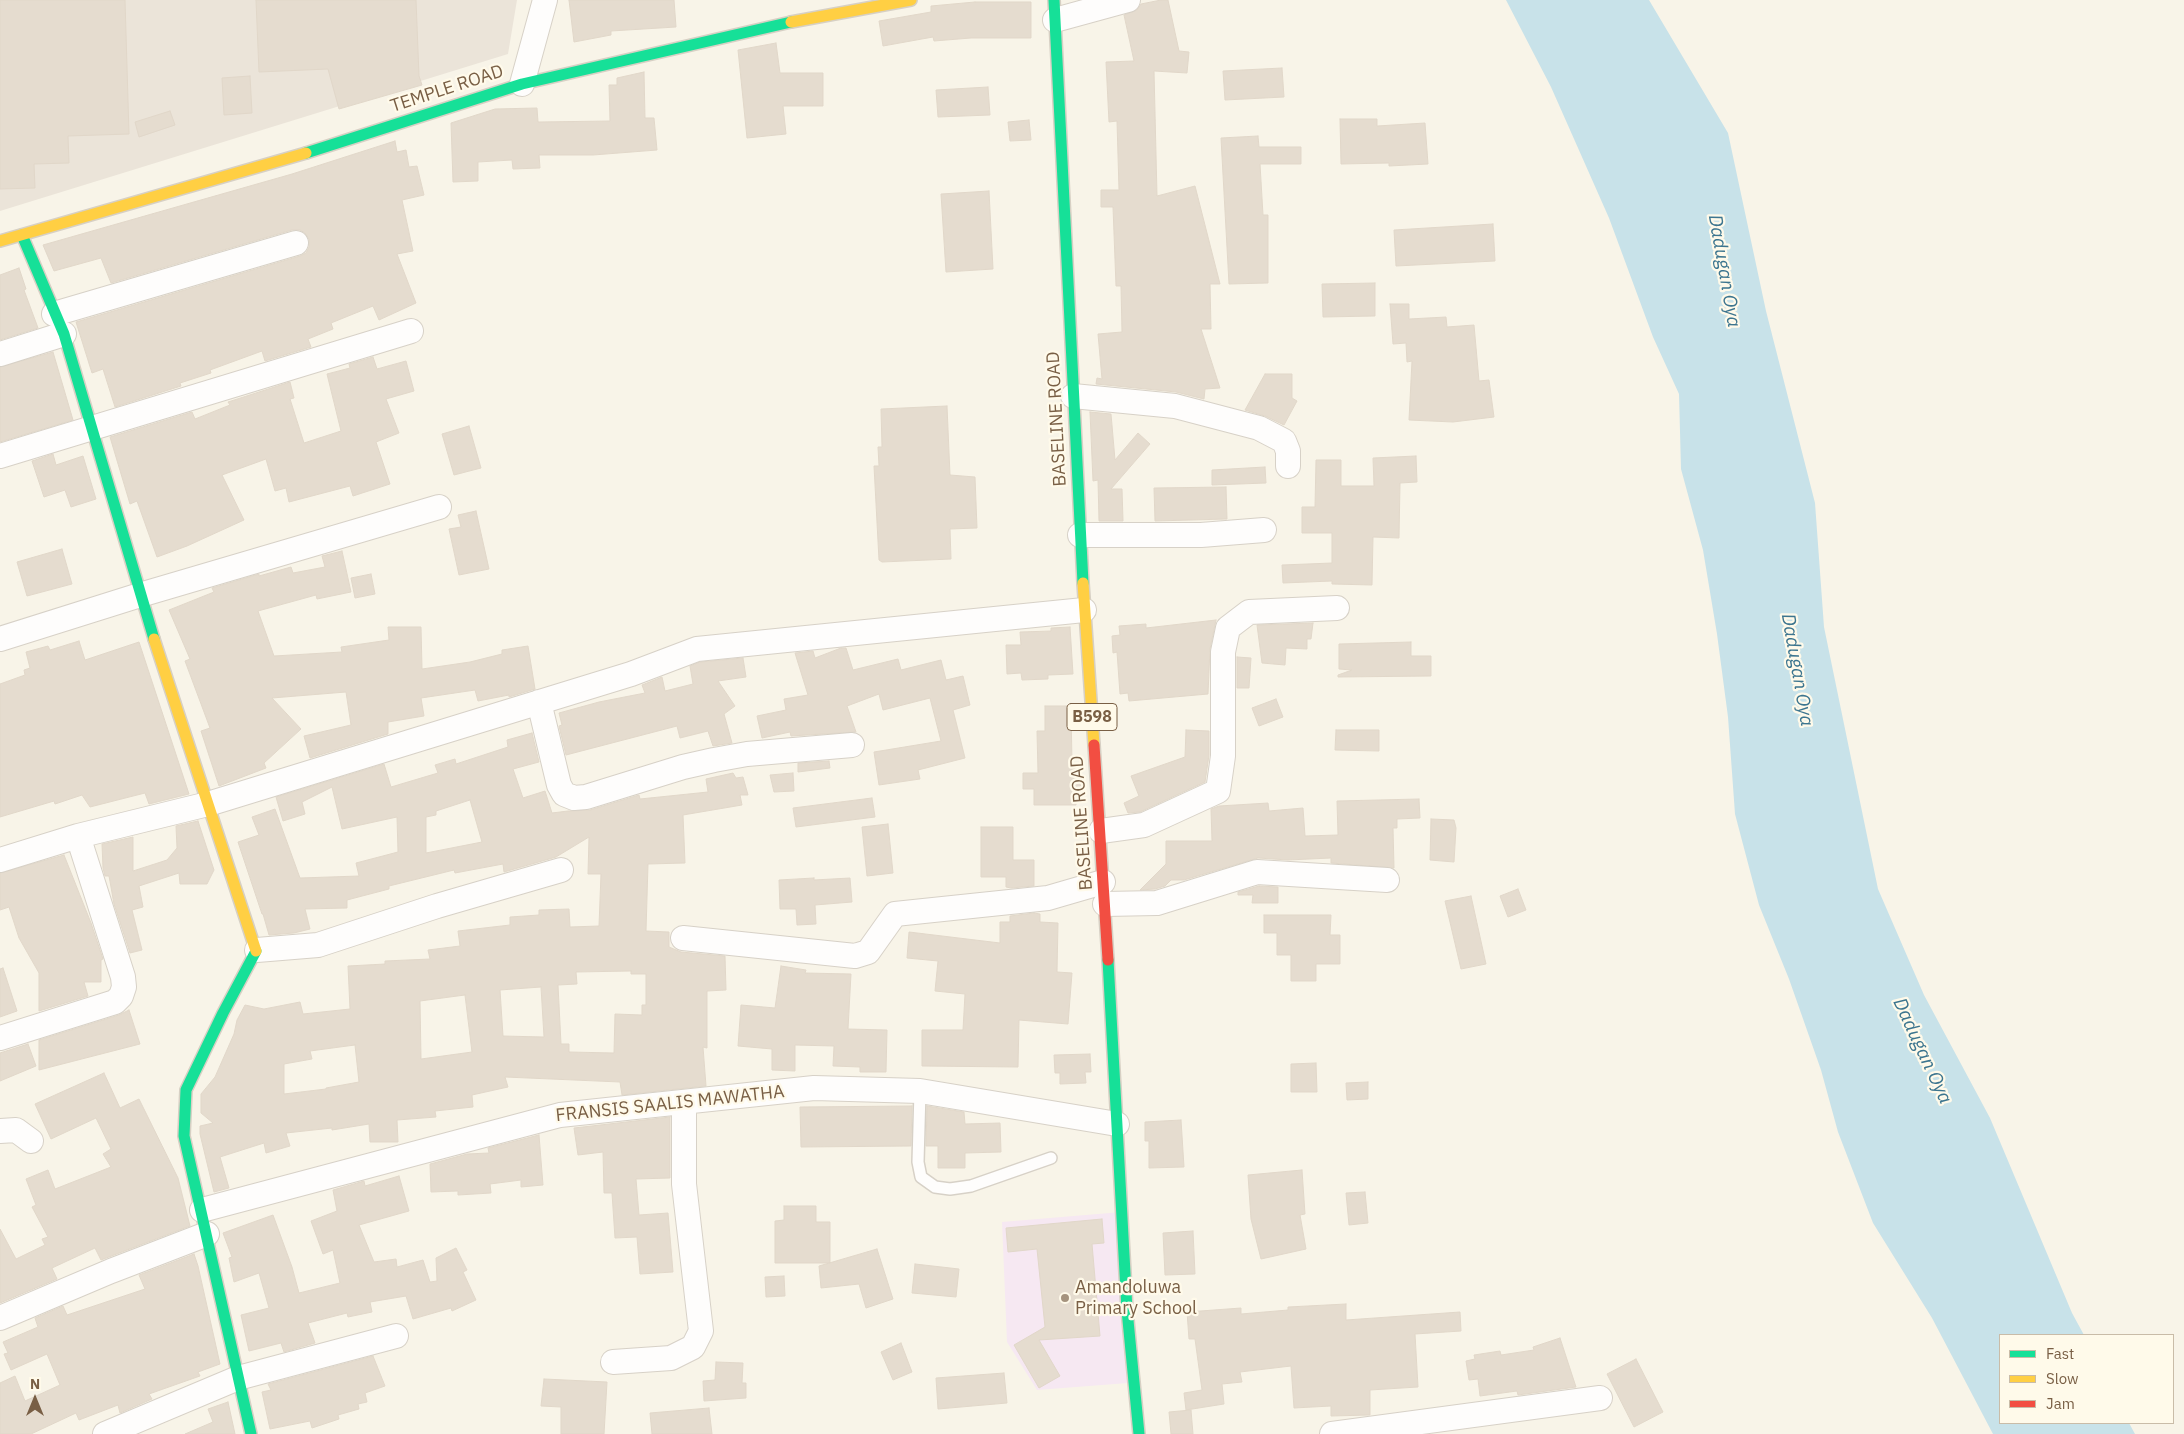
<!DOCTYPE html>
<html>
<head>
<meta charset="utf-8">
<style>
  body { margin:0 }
  #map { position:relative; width:2184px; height:1434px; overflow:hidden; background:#f8f4e8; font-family:"IBM Plex Sans",sans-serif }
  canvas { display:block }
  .legend { position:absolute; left:1999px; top:1334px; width:175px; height:90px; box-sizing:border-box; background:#fffaea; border:1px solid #c9bca8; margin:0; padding:6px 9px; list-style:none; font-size:15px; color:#795f45 }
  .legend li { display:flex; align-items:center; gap:10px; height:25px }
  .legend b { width:25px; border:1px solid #c9bca8 }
  .north { position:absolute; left:10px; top:1374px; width:50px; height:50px; -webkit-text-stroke:4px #fffaea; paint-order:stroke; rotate:0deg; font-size:14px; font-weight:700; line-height:20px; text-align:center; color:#795f45 }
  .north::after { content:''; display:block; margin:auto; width:18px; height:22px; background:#795f45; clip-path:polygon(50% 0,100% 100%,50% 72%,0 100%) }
</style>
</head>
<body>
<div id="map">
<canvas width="2184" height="1434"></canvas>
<ul class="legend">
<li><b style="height:6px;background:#16e098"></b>Fast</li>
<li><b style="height:6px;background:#ffcf43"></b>Slow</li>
<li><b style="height:6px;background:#f24e42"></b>Jam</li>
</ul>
<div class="north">N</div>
</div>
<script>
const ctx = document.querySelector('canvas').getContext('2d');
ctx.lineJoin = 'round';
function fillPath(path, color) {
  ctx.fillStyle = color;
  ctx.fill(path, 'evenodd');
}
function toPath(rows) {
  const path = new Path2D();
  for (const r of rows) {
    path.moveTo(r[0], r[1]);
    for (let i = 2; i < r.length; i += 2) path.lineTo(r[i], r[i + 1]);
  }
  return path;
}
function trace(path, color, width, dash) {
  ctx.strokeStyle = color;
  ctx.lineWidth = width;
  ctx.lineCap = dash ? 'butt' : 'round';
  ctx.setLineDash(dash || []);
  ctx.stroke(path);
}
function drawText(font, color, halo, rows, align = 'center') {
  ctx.font = font + ' "IBM Plex Sans",sans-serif';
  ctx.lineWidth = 4.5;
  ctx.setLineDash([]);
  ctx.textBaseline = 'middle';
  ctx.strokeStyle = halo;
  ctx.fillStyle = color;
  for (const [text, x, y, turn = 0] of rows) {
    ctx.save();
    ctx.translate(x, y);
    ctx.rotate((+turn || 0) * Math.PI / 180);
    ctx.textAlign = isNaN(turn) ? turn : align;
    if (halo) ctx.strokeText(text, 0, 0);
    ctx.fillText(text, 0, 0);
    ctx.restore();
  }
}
const industrial = toPath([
  [0,0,517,0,508,54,0,211]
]);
const education = toPath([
  [1122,1212,1128,1383,1037,1390,1007,1342,1002,1222]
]);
const water = toPath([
  [1506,0,1649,0,1728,133,1766,311,1815,503,1824,627,1878,889,1924,995,1990,1118,2072,1313,2084,1335,2000,1335,2000,1423,2129,1423,2135,1434,1993,1434,1932,1318,1873,1223,1838,1132,1821,1070,1789,979,1759,905,1735,814,1728,717,1717,634,1703,550,1681,469,1679,394,1653,337,1609,218,1551,87]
]);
const building = toPath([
  [0,0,125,0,129,134,68,136,69,163,34,164,35,188,0,189,0,0],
  [256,0,416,0,419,76,422,85,339,109,328,69,259,72,256,0],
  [569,0,674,0,676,27,611,31,611,35,574,42,569,0],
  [1161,0,1168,0,1179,51,1189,52,1187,73,1154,71,1157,196,1195,186,1220,284,1210,284,1211,329,1201,329,1220,388,1205,389,1204,399,1176,392,1096,384,1097,378,1102,379,1098,334,1122,332,1121,286,1116,286,1113,207,1101,207,1101,190,1119,190,1117,121,1109,122,1106,62,1134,61,1124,15,1137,10,1141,4,1161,0],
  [975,2,1031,2,1031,38,971,38,934,41,933,37,883,46,879,21,931,12,931,6,975,2],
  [776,43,780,73,823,73,823,106,783,106,786,134,747,138,738,50,776,43],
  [1282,68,1284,97,1225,100,1223,71,1282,68],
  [644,72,645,118,654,118,657,150,593,155,539,155,540,168,513,169,512,160,478,162,478,181,453,182,451,123,495,109,537,108,538,122,610,121,609,85,617,85,617,78,644,72],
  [250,76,252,113,224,115,222,78,250,76],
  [988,87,990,115,938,117,936,90,988,87],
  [170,111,175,125,139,137,135,122,170,111],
  [1340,119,1377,119,1377,126,1425,123,1428,164,1389,166,1389,163,1341,164,1340,119],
  [1029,120,1031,140,1010,141,1008,122,1029,120],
  [1258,136,1259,147,1301,147,1301,164,1260,164,1263,215,1268,215,1268,283,1229,284,1221,138,1258,136],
  [395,141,397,152,406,150,409,167,417,166,424,195,402,200,413,251,397,254,416,303,379,320,373,306,331,323,333,329,308,339,311,347,265,361,262,351,210,370,211,373,180,383,181,386,115,407,103,369,92,373,76,322,300,256,306,253,309,247,309,239,305,233,300,230,292,230,111,283,101,258,54,271,43,245,292,174,395,141],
  [989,191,993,269,946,272,941,194,989,191],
  [1493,224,1495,261,1396,266,1394,230,1493,224],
  [19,268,26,289,24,290,38,328,0,340,0,275,19,268],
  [1375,283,1375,316,1323,317,1322,284,1375,283],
  [1390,304,1409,304,1409,319,1446,317,1447,327,1474,325,1479,381,1489,380,1494,417,1453,422,1409,420,1412,361,1407,362,1406,343,1393,344,1390,304],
  [53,352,73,420,0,442,0,367,53,352],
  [373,357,377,369,406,361,414,391,386,399,399,433,376,442,390,484,353,496,350,486,289,502,286,488,275,491,266,459,222,475,244,520,187,546,157,557,137,501,130,504,110,437,192,412,195,419,230,405,228,402,290,382,294,398,290,399,304,443,341,431,327,374,350,368,349,364,373,357],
  [1265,374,1292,374,1292,398,1297,401,1284,425,1265,416,1245,410,1265,374],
  [947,406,950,475,975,477,977,528,950,529,951,559,882,562,879,560,874,466,879,466,878,447,882,447,881,409,947,406],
  [1090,412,1111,414,1115,460,1138,433,1150,444,1111,489,1122,489,1123,521,1099,521,1098,480,1093,481,1090,412],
  [469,426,481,468,454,475,442,434,469,426],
  [53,454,56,465,83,456,96,499,71,507,65,490,44,497,32,461,53,454],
  [1416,456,1417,482,1400,483,1399,538,1373,537,1372,585,1332,584,1332,581,1283,583,1282,565,1332,563,1332,533,1302,533,1302,507,1315,507,1316,460,1341,460,1341,486,1374,486,1373,458,1416,456],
  [1265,467,1266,483,1212,485,1212,470,1265,467],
  [1226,487,1227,519,1155,521,1154,488,1226,487],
  [476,511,489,569,459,575,449,529,461,527,458,515,476,511],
  [62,549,72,584,27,596,17,562,62,549],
  [342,551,351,592,317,599,316,595,258,611,274,656,342,652,341,647,389,640,388,627,421,627,422,669,470,662,502,654,502,650,528,646,535,689,509,697,509,695,478,701,475,690,421,698,424,716,388,722,388,734,310,758,304,736,351,725,346,692,272,698,301,729,264,763,266,768,219,786,201,731,210,728,185,661,190,659,169,610,214,592,212,588,259,574,259,576,291,567,293,573,325,567,322,556,342,551],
  [371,574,375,594,355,598,351,578,371,574],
  [1216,620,1210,649,1208,694,1129,701,1128,693,1120,694,1117,652,1113,653,1112,636,1120,635,1119,626,1146,624,1146,628,1216,620],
  [1313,623,1311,639,1307,639,1307,649,1286,648,1285,665,1262,663,1257,625,1313,623],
  [1070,627,1073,674,1048,675,1048,679,1022,680,1021,673,1007,674,1006,645,1021,645,1020,632,1051,631,1051,628,1070,627],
  [79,641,85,660,139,642,189,794,149,804,145,793,90,807,82,795,55,804,54,801,0,817,0,684,25,675,24,670,30,668,26,652,48,646,50,650,79,641],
  [1411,642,1411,656,1431,656,1431,676,1338,677,1338,675,1352,670,1339,669,1339,644,1411,642],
  [841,648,846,648,853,670,898,659,901,670,941,660,946,680,963,676,970,705,953,710,965,758,918,770,920,779,879,785,874,752,941,741,930,698,883,710,879,694,847,706,856,732,791,736,790,732,762,738,757,716,786,710,784,699,808,695,795,653,813,651,815,658,841,648],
  [1237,657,1251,658,1249,688,1237,688,1237,657],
  [743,658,746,677,718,681,735,706,724,714,732,743,713,746,708,731,680,738,677,726,566,755,559,726,562,725,559,713,599,702,645,693,642,685,662,677,665,691,693,684,690,666,700,662,743,658],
  [1276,699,1283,717,1259,726,1252,708,1276,699],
  [1045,706,1071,706,1072,765,1079,765,1081,786,1077,786,1076,805,1034,805,1034,789,1023,789,1023,773,1038,773,1037,731,1045,731,1045,706],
  [1186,730,1209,731,1209,755,1205,782,1140,812,1128,813,1124,803,1139,796,1131,776,1185,757,1186,730],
  [1336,730,1379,730,1379,751,1335,750,1336,730],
  [532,733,539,762,513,769,523,798,545,791,552,813,568,811,590,810,639,795,640,799,708,792,706,779,733,773,736,778,743,777,748,795,740,795,742,805,683,815,685,863,648,864,646,931,669,932,669,947,681,952,725,956,726,990,707,991,707,1048,703,1047,706,1086,622,1095,620,1082,505,1077,508,1087,472,1095,473,1107,435,1111,436,1117,397,1120,398,1142,370,1142,369,1124,332,1130,332,1128,286,1133,290,1146,266,1153,264,1143,220,1157,229,1188,214,1192,200,1134,200,1126,213,1123,201,1113,201,1094,215,1077,234,1034,237,1020,245,1005,264,1009,300,1002,303,1014,350,1009,348,966,385,964,385,961,430,959,428,950,460,946,458,931,510,925,510,917,539,915,539,910,569,909,570,927,599,926,601,874,588,874,589,837,556,857,504,872,503,864,455,873,454,870,389,886,389,889,347,900,347,908,305,909,310,929,294,933,269,935,263,914,262,914,238,842,259,835,252,817,275,809,300,878,359,876,356,863,398,852,397,817,342,829,332,787,302,802,305,814,283,821,276,797,384,764,391,787,438,773,435,765,455,759,456,764,508,747,507,740,532,733],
  [470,800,482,842,426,853,426,817,436,815,436,811,470,800],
  [631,971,631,974,646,974,646,1005,642,1005,642,1015,615,1014,614,1053,569,1052,569,1044,561,1044,558,985,577,984,576,972,631,971],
  [541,987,544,1037,503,1036,500,990,541,987],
  [465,995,472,1052,421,1059,420,1001,465,995],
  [355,1045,359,1082,326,1088,326,1089,284,1094,284,1064,312,1059,310,1051,355,1045],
  [829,761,830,768,798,772,798,763,829,761],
  [793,773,794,791,774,792,770,775,793,773],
  [872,798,875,817,796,827,793,808,872,798],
  [1419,799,1420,818,1397,819,1397,828,1393,828,1394,868,1331,863,1331,858,1288,860,1258,858,1184,880,1171,880,1165,886,1155,889,1140,890,1166,864,1166,841,1212,841,1211,809,1219,806,1268,803,1269,811,1303,808,1305,836,1338,835,1337,801,1419,799],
  [1431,819,1454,820,1456,828,1454,862,1430,860,1431,819],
  [198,821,214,870,207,884,180,884,179,873,139,886,143,907,132,910,142,950,130,953,114,904,109,876,105,876,103,868,102,844,133,837,133,871,167,860,177,848,176,826,198,821],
  [888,824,893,873,867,876,862,827,888,824],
  [981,827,1013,827,1013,860,1034,860,1034,886,1011,888,1006,887,1006,877,981,877,981,827],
  [64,855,91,923,103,959,101,960,101,982,84,982,88,996,39,1011,39,973,19,938,9,907,0,910,0,873,64,855],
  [814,878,814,880,850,878,852,902,815,905,816,924,797,925,796,909,780,909,779,880,814,878],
  [1259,886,1278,887,1278,903,1252,903,1253,895,1238,895,1238,892,1259,886],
  [1518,889,1526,910,1508,917,1500,896,1518,889],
  [1471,896,1486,964,1461,969,1445,901,1471,896],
  [1034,913,1040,914,1040,922,1058,923,1057,972,1072,973,1068,1024,1019,1020,1018,1067,922,1066,922,1030,963,1030,965,994,935,991,938,961,907,958,909,932,1000,943,1000,922,1010,922,1010,916,1034,913],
  [1264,915,1331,915,1330,935,1340,935,1340,964,1316,964,1316,981,1291,981,1291,955,1277,955,1277,933,1264,933,1264,915],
  [781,966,806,970,805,973,851,974,848,1029,887,1030,886,1072,860,1072,860,1067,833,1066,834,1046,795,1045,795,1071,772,1070,772,1049,738,1046,741,1005,775,1008,781,966],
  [3,968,17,1011,0,1017,0,969,3,968],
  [129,1010,140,1044,39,1070,39,1040,119,1015,129,1010],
  [28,1044,36,1066,0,1081,0,1053,28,1044],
  [1090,1054,1091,1072,1085,1072,1086,1083,1060,1084,1060,1073,1055,1073,1054,1055,1090,1054],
  [1316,1063,1317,1092,1291,1092,1291,1064,1316,1063],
  [104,1073,120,1108,139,1099,178,1178,190,1226,101,1260,95,1248,52,1268,57,1279,0,1303,0,1229,16,1259,45,1245,42,1239,48,1237,32,1207,36,1205,26,1179,48,1170,55,1189,111,1167,103,1154,111,1149,96,1118,51,1139,35,1104,104,1073],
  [1368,1082,1368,1099,1347,1100,1346,1083,1368,1082],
  [912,1106,911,1146,801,1147,800,1107,912,1106],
  [927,1106,964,1112,965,1124,1000,1123,1001,1152,965,1153,965,1168,938,1168,938,1146,926,1146,927,1106],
  [670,1117,670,1178,636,1179,639,1215,668,1213,673,1272,640,1274,637,1237,615,1238,612,1193,604,1193,603,1152,578,1155,574,1128,670,1117],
  [1181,1120,1184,1167,1149,1168,1149,1141,1145,1141,1145,1122,1181,1120],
  [539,1135,543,1185,521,1187,521,1180,490,1184,491,1193,458,1195,458,1191,431,1192,430,1164,467,1154,489,1153,488,1148,539,1135],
  [1302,1170,1305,1214,1300,1215,1306,1249,1261,1259,1251,1219,1248,1175,1302,1170],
  [399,1176,409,1211,359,1225,374,1262,396,1259,397,1267,423,1260,430,1282,437,1281,436,1258,456,1248,467,1270,463,1272,476,1300,452,1311,451,1308,413,1319,406,1296,370,1302,372,1312,348,1317,347,1313,308,1323,315,1343,284,1352,281,1343,249,1351,241,1315,269,1308,259,1273,234,1282,229,1258,232,1257,223,1233,273,1215,292,1267,299,1293,340,1283,333,1250,323,1254,311,1221,337,1211,333,1190,364,1181,365,1186,399,1176],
  [1365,1192,1368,1223,1349,1225,1346,1193,1365,1192],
  [784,1206,816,1206,816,1222,830,1222,830,1263,775,1263,775,1221,784,1220,784,1206],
  [1102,1219,1104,1243,1092,1244,1100,1336,1039,1340,1060,1376,1039,1388,1014,1345,1045,1327,1037,1249,1008,1252,1006,1228,1102,1219],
  [1193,1231,1195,1274,1165,1275,1163,1233,1193,1231],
  [877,1249,893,1299,866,1308,859,1284,821,1288,819,1266,877,1249],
  [194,1254,198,1266,220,1364,198,1372,200,1376,149,1394,152,1399,120,1413,118,1405,79,1420,76,1413,31,1434,0,1434,0,1383,15,1376,25,1401,60,1385,47,1354,11,1370,4,1354,8,1353,3,1342,38,1327,35,1318,63,1306,67,1315,145,1289,139,1275,194,1254],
  [915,1264,959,1269,956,1297,912,1293,915,1264],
  [784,1276,785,1296,766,1297,765,1277,784,1276],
  [1346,1304,1346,1320,1460,1312,1461,1331,1415,1334,1418,1387,1370,1390,1370,1415,1331,1416,1331,1406,1294,1408,1291,1366,1240,1372,1242,1382,1222,1384,1224,1404,1186,1410,1184,1393,1202,1390,1195,1339,1189,1339,1187,1312,1241,1308,1241,1314,1288,1310,1288,1307,1346,1304],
  [1560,1338,1576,1387,1518,1395,1517,1391,1480,1396,1478,1379,1469,1380,1466,1361,1475,1359,1474,1355,1500,1351,1501,1355,1534,1350,1533,1347,1560,1338],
  [901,1343,912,1372,893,1380,881,1352,901,1343],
  [373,1356,385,1386,365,1393,367,1402,358,1404,359,1409,338,1415,339,1419,312,1428,310,1421,270,1429,262,1392,271,1390,268,1384,373,1356],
  [1636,1359,1663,1412,1634,1427,1607,1374,1636,1359],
  [716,1362,743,1363,742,1383,746,1383,746,1398,704,1401,703,1381,715,1380,716,1362],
  [1004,1373,1007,1403,938,1409,936,1378,1004,1373],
  [544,1379,607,1382,604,1434,561,1434,561,1407,541,1406,544,1379],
  [228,1402,235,1434,185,1434,213,1422,208,1409,228,1402],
  [709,1408,712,1434,652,1434,650,1413,709,1408],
  [1191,1410,1193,1434,1171,1434,1169,1412,1191,1410]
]);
const lane = toPath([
  [920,1091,918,1162,921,1177,935,1187,950,1189,971,1186,1051,1158]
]);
const street = toPath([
  [1055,20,1128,0],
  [522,84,545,0],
  [54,314,296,243],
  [0,354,64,334],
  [1073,396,1175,406,1259,428,1284,441,1288,451,1288,466],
  [0,456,411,331],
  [1080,535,1201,535,1264,530],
  [0,639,140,595,439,507],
  [539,702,559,785,564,794,574,798,586,797,683,767,714,760,747,754,852,745],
  [1101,831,1144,825,1218,791,1223,756,1223,652,1228,628,1249,612,1337,608],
  [0,860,78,836,208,804,631,674,697,649,1084,610],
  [1105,904,1157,903,1257,872,1387,880],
  [683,938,855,956,868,952,895,914,1048,898,1103,882],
  [257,950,318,945,437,906,561,870],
  [0,1038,115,1002,121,996,124,987,123,977,78,836],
  [0,1131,16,1130,31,1141],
  [202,1210,560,1115,814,1088,920,1091,1117,1124],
  [0,1318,111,1271,207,1234],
  [613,1362,671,1358,693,1347,701,1331,684,1184,684,1102],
  [105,1434,238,1378,396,1336],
  [1332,1434,1600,1398]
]);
const fast = toPath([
  [1054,0,1083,583],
  [306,153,522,84,791,22],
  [22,235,64,334,154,639],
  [1108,960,1127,1310,1139,1434],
  [251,1434,184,1136,186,1090,223,1013,256,951]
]);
const slow = toPath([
  [791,22,911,0],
  [0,241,306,153],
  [1083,583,1094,745],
  [154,639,256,951]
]);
const jam = toPath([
  [1094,745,1108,960]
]);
const markers = [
  [1065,1298,5,"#a5937e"]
];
const shields = [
  [1092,717,50]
];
const shieldNames = [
  ["B598",1092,717]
];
const streetNames = [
  ["TEMPLE ROAD",447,89,-18],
  ["BASELINE ROAD",1057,419,-93],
  ["BASELINE ROAD",1082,823,-94],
  ["FRANSIS SAALIS MAWATHA",670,1104,-6]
];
const poiNames = [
  ["Amandoluwa",1075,1288],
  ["Primary School",1075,1309]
];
const waterNames = [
  ["Dadugan Oya",1724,271,80],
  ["Dadugan Oya",1797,670,80],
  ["Dadugan Oya",1922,1051,65]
];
fillPath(industrial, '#ebe4d9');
fillPath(education, '#f6e8f2');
fillPath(water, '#c8e2e9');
fillPath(building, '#e5dccf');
trace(building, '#e1d7c9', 1);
trace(lane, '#d7d1c7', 14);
trace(street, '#d7d1c7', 26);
trace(fast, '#d7d0c4', 14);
trace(slow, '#d7d0c4', 14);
trace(jam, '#d7d0c4', 14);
trace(lane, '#fefdfc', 11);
trace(street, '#fefdfc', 24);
trace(fast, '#16e098', 11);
trace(slow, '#ffcf43', 11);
trace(jam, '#f24e42', 11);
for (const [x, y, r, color] of markers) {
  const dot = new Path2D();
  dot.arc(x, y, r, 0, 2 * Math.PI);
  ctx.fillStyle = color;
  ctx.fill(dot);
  trace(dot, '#fffaea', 2);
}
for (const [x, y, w] of shields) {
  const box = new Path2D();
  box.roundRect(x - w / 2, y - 13.5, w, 27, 4);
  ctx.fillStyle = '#fffaea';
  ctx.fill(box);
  trace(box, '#795f45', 1);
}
drawText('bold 16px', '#795f45', null, shieldNames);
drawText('18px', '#795f45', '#fffaea', streetNames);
drawText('18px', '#795f45', '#fffaea', poiNames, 'left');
drawText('italic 19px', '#3c758f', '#fffaea', waterNames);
</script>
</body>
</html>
